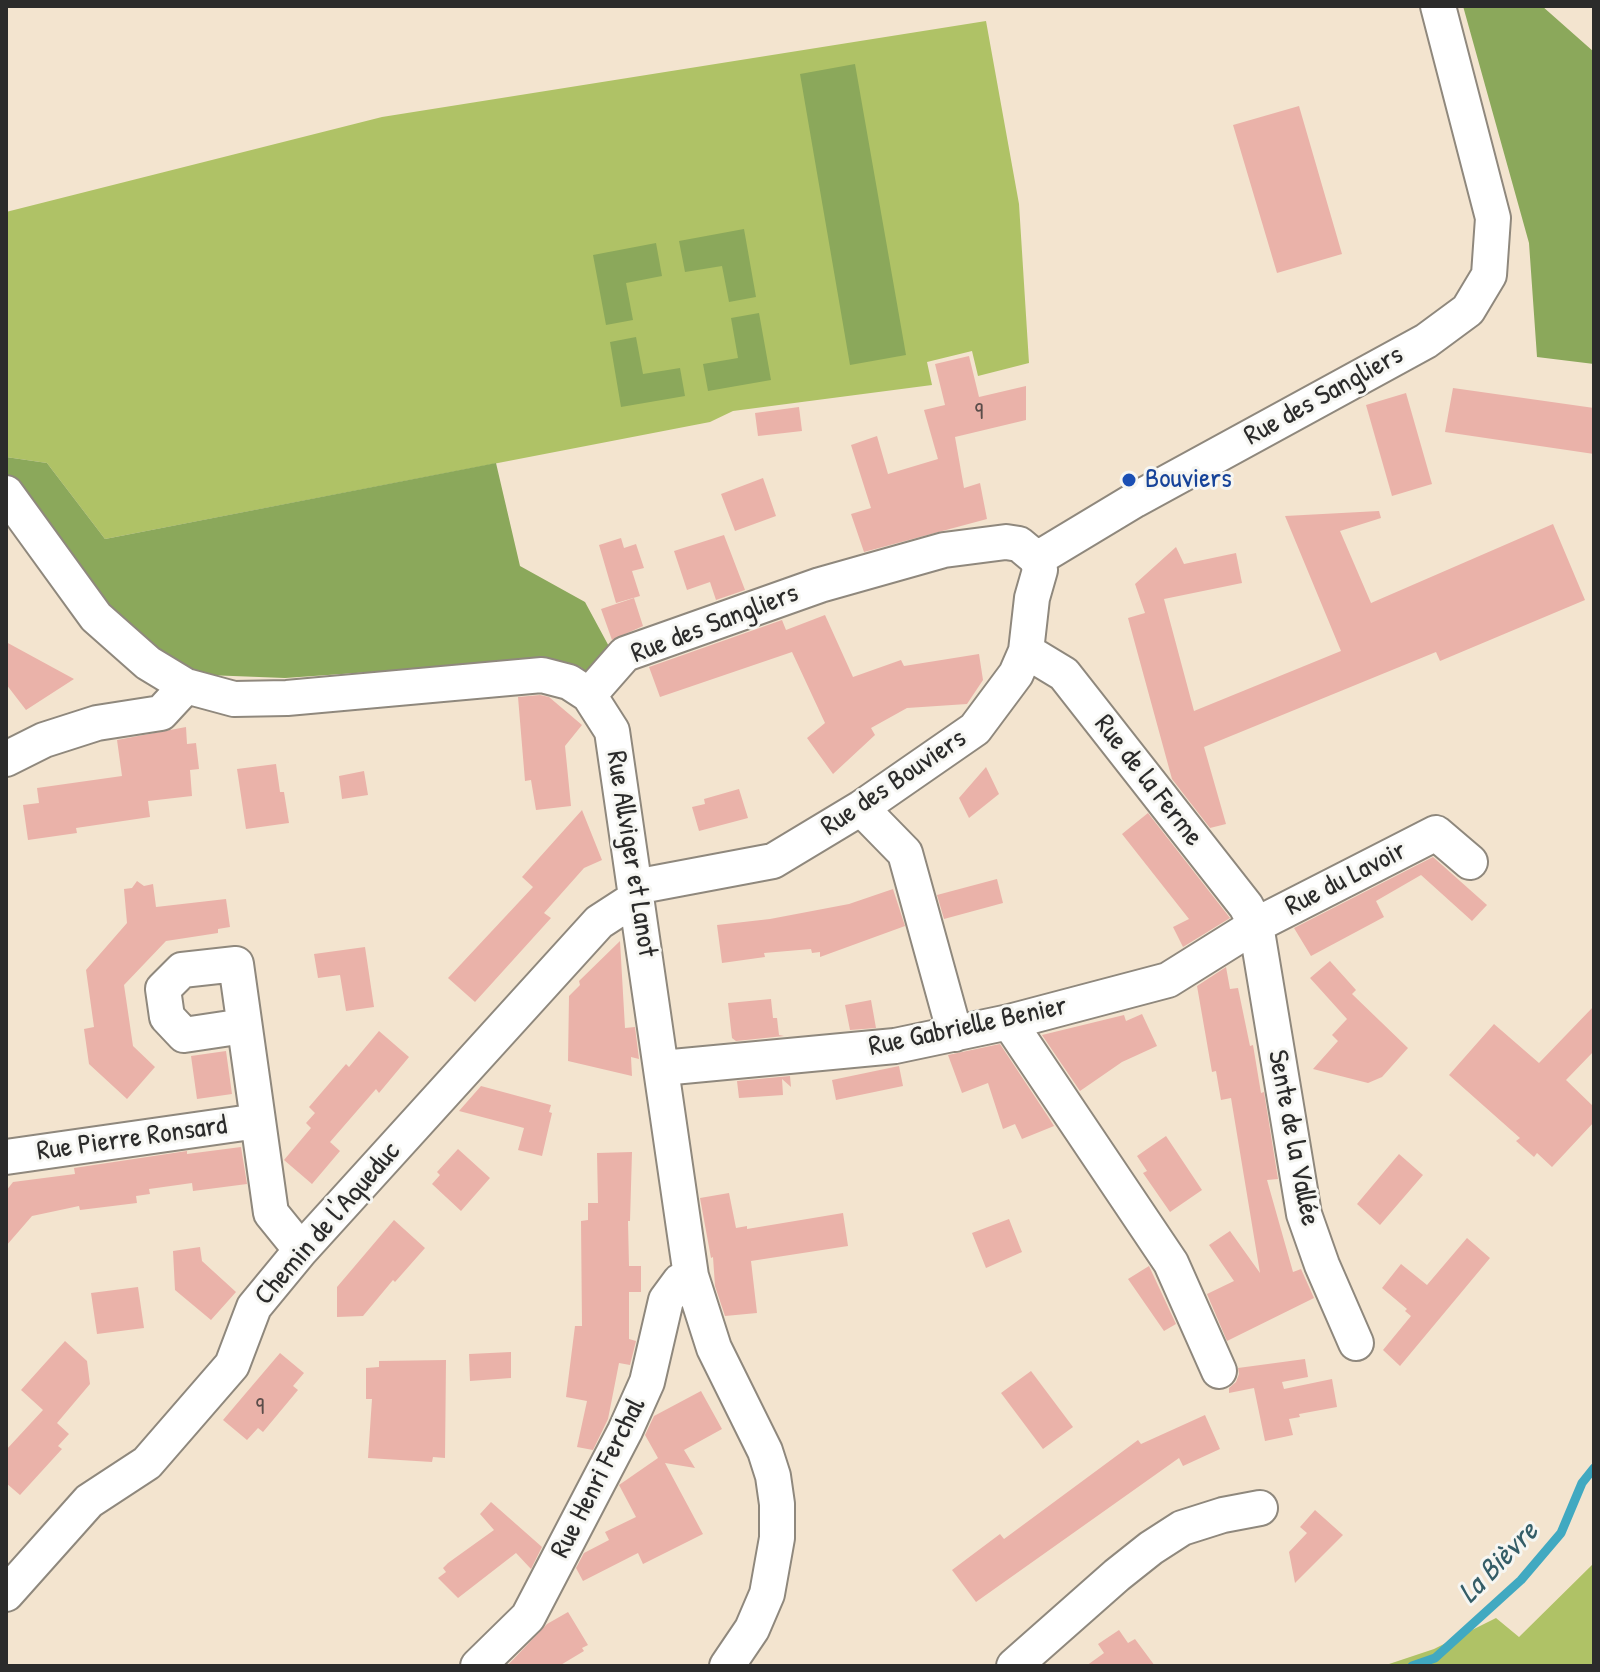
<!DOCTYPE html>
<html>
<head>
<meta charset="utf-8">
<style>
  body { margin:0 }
  #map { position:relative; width:1600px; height:1672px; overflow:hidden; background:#f3e4cf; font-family:"Patrick Hand",sans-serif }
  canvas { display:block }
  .frame { position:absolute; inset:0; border:8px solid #2b2b2b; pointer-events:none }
</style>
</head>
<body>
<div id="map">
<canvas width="1600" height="1672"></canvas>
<div class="frame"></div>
</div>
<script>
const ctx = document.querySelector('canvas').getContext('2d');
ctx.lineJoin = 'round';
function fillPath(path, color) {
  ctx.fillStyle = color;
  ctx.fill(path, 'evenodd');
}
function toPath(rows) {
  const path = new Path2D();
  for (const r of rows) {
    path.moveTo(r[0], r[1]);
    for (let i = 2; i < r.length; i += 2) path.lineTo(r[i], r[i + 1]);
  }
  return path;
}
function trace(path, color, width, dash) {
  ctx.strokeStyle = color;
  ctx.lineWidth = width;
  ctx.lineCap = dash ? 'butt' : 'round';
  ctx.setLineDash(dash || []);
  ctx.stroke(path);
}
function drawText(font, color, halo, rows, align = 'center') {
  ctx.font = font + ' "Patrick Hand",sans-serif';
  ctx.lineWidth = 6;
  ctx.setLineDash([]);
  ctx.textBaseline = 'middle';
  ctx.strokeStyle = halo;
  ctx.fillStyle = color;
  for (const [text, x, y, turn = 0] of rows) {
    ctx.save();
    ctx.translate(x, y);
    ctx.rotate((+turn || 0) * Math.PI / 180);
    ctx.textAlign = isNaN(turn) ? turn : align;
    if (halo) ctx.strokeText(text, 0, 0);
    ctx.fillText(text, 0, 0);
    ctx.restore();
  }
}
const green = toPath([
  [986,21,1019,204,1029,363,978,376,972,351,927,362,932,385,733,411,710,422,105,539,47,463,6,457,6,212,382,117],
  [1594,1563,1594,1666,1383,1666,1434,1649,1496,1618,1519,1637]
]);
const forest = toPath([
  [1463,6,1542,6,1594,52,1594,364,1537,357,1529,243],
  [855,64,906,355,850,365,800,74],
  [744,229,756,297,729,302,722,266,685,272,679,241],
  [656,243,662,276,626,283,633,320,606,325,593,255],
  [759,313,771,380,708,391,703,364,738,358,731,318],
  [636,337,643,374,680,368,685,396,621,407,610,342],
  [6,457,47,463,105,539,496,463,520,566,585,602,612,652,591,675,579,666,513,662,285,678,207,675,158,655,106,614,6,475]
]);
const stream = toPath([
  [1412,1666,1435,1658,1521,1580,1561,1533,1582,1483,1594,1468]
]);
const building = toPath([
  [1299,106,1342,254,1277,273,1233,125],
  [969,356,979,397,1026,386,1026,420,955,437,964,488,980,483,987,519,864,552,851,514,871,508,851,445,877,436,888,474,938,459,924,410,945,405,935,364],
  [1453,388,1594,408,1594,454,1445,432],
  [1406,393,1432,484,1392,496,1366,405],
  [799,407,802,431,758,436,755,413],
  [763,478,776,516,735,531,721,494],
  [1379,511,1381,518,1340,531,1371,603,1553,524,1585,600,1440,661,1436,652,1204,747,1226,824,1210,828,1172,779,1128,618,1145,613,1135,584,1176,547,1184,564,1236,553,1242,583,1164,599,1194,711,1341,651,1285,516],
  [724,535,745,590,716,600,710,582,687,590,674,551],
  [621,538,624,548,636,544,644,568,632,571,640,596,616,603,599,545],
  [634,598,643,626,612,640,601,609],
  [825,615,853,677,901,660,904,666,979,654,983,680,967,704,907,708,871,728,875,735,833,774,807,738,825,723,792,652,660,697,649,667,782,620,786,630],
  [6,642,74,679,26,710,6,684],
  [540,695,549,697,582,725,565,746,571,806,536,810,531,780,525,781,518,697],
  [186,727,187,744,196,743,199,769,190,770,192,796,148,801,150,817,76,828,77,833,28,840,23,805,39,803,37,788,122,776,117,740],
  [276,764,280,792,284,792,289,823,246,829,237,769],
  [986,767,999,794,969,818,959,798],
  [364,771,368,795,342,799,339,776],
  [739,789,748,818,699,831,692,807,705,804,704,799],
  [582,810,602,860,584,868,544,913,551,918,475,1002,448,978,533,887,522,877],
  [1148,813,1230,918,1183,947,1173,927,1189,919,1122,834],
  [1433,857,1487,905,1472,921,1421,875,1376,901,1384,917,1311,956,1294,928],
  [997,879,1003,903,944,919,937,895],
  [137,881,144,886,153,884,156,907,226,899,230,927,218,929,218,933,166,941,124,985,133,1046,155,1067,127,1099,89,1064,84,1029,94,1027,86,970,127,923,124,889,132,888],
  [893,889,905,926,820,957,820,952,812,953,811,949,764,953,765,957,722,963,717,925,770,919,849,904],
  [620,941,625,1028,635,1027,639,1059,631,1057,632,1076,568,1061,569,996,580,985,579,981],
  [365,947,374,1007,346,1011,340,975,318,978,314,954],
  [1330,961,1356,990,1352,994,1408,1048,1382,1077,1368,1083,1313,1069,1338,1041,1332,1035,1347,1019,1310,978],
  [1226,967,1230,989,1238,988,1250,1046,1253,1045,1261,1093,1264,1092,1278,1179,1267,1180,1293,1272,1301,1269,1314,1298,1227,1341,1207,1294,1234,1281,1209,1245,1230,1231,1260,1273,1231,1098,1221,1100,1216,1071,1212,1072,1197,986],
  [771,999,773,1018,777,1018,779,1035,784,1036,736,1041,732,1038,728,1003],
  [871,1000,876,1028,850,1030,845,1005],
  [1594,1006,1594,1051,1566,1080,1594,1107,1594,1122,1552,1167,1537,1153,1534,1157,1516,1141,1520,1138,1449,1075,1494,1024,1539,1063],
  [1142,1014,1157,1046,1122,1062,1080,1091,1042,1035,1124,1015,1126,1021],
  [379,1031,409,1057,379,1093,376,1089,330,1142,340,1151,312,1184,284,1160,311,1128,306,1123,315,1113,309,1107,346,1064,349,1067],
  [1000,1044,1049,1118,1054,1126,1022,1139,1015,1124,1003,1129,988,1083,962,1093,948,1055],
  [226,1051,232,1094,197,1099,191,1056],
  [899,1066,903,1086,836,1100,832,1080],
  [790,1076,791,1087,782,1079,783,1095,739,1098,737,1081],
  [481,1086,551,1105,549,1112,552,1113,542,1156,518,1150,524,1128,459,1111],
  [1166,1136,1202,1190,1170,1212,1143,1173,1147,1171,1137,1156],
  [241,1147,247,1184,193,1191,192,1183,149,1189,150,1194,136,1196,137,1203,80,1210,79,1206,32,1216,6,1246,6,1191,13,1182,75,1174,74,1168,187,1151,187,1154],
  [458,1149,490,1178,461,1211,432,1184,440,1175,437,1172],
  [632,1152,630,1221,628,1221,629,1266,641,1266,641,1292,629,1292,629,1339,636,1341,630,1365,619,1363,608,1419,593,1450,577,1447,587,1401,566,1397,575,1326,582,1326,581,1221,588,1220,588,1203,598,1203,597,1153],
  [1399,1154,1423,1175,1380,1225,1357,1204],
  [729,1193,736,1228,747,1226,747,1229,843,1213,848,1246,751,1261,757,1313,725,1316,715,1286,713,1257,711,1258,700,1198],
  [1009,1219,1022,1252,986,1268,972,1233],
  [394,1220,425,1248,395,1282,393,1280,363,1316,337,1317,337,1287],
  [1467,1238,1490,1258,1400,1366,1383,1350,1411,1316,1405,1311,1407,1309,1382,1288,1401,1264,1427,1285],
  [200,1247,202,1261,236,1292,211,1320,175,1290,173,1251],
  [1149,1266,1176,1324,1164,1331,1128,1279],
  [138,1287,144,1328,97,1334,91,1293],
  [65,1341,87,1361,90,1384,57,1423,69,1434,58,1446,62,1449,20,1495,6,1483,6,1450,43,1410,21,1390],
  [511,1352,511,1378,470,1381,469,1354],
  [280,1353,304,1373,293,1386,298,1390,263,1432,258,1428,247,1440,223,1420],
  [1305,1359,1308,1377,1282,1382,1284,1389,1332,1379,1337,1407,1299,1414,1300,1417,1289,1419,1293,1435,1265,1441,1254,1388,1229,1393,1229,1388,1236,1382,1239,1374,1238,1368],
  [446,1360,445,1458,433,1457,432,1462,368,1458,372,1399,366,1399,366,1368,379,1367,379,1361],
  [1031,1371,1073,1427,1043,1449,1001,1393],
  [701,1391,722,1429,684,1450,695,1468,665,1463,703,1534,643,1564,638,1553,583,1581,576,1568,584,1553,609,1540,605,1532,636,1517,619,1485,658,1458,645,1435,654,1416],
  [1205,1415,1220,1449,1183,1466,1179,1458,976,1602,952,1570,1000,1534,1004,1539,1138,1440,1141,1444],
  [491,1502,542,1547,531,1569,516,1553,458,1598,438,1578,446,1572,443,1568,448,1563,494,1530,480,1514],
  [1315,1510,1343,1535,1295,1583,1289,1552,1307,1533,1300,1527],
  [568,1612,588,1645,582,1648,584,1651,559,1666,507,1666,547,1624],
  [1119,1630,1128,1643,1135,1639,1155,1666,1086,1666,1104,1653,1098,1644]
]);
const minor = toPath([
  [6,493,96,617,148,663,186,686,234,699,287,698,542,675,569,682,589,695,612,731,691,1276,714,1348,765,1451,773,1476,777,1504,777,1538,767,1594,752,1629,727,1666],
  [1037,559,1135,500,1426,341,1468,310,1489,275,1493,218,1438,6],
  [1026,651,1064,674,1246,906,1256,925,1304,1214,1322,1265,1356,1343],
  [589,695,625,654,820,585,944,550,1006,542,1019,544,1037,559],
  [6,759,44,740,97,723,161,713,186,686],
  [861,808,905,853,955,1034],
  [635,887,773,861,861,808,975,729,1016,674,1026,651,1032,598,1040,570,1037,559],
  [1009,1022,1171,1263,1219,1371],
  [244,1026,184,1035,167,1017,163,989,182,970,236,964,271,1213,301,1250],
  [662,1068,895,1046,1009,1022,1168,980,1256,925,1436,833,1470,862],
  [6,1157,258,1121],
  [6,1594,89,1501,147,1463,232,1365,254,1307,301,1250,599,922,636,898],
  [478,1666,528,1617,625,1431,647,1382,666,1300,680,1281,691,1276],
  [1014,1666,1117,1575,1151,1548,1182,1528,1223,1515,1260,1508]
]);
const markers = [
  [1129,480,8,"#1a4fb4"]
];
const numberNames = [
  ["9",979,413],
  ["9",260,1408]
];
const streetNames = [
  ["Rue des Sangliers",1324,396,-29],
  ["Rue des Sangliers",715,624,-21],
  ["Rue de la Ferme",1148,781,52],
  ["Rue des Bouviers",894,783,-34],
  ["Rue Allviger et Lanot",631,854,81],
  ["Rue du Lavoir",1346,879,-27],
  ["Rue Gabrielle Benier",968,1027,-12],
  ["Sente de la Vallée",1293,1138,79],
  ["Rue Pierre Ronsard",132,1139,-8],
  ["Chemin de l'Aqueduc",328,1224,-49],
  ["Rue Henri Ferchal",599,1478,-63]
];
const transitNames = [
  ["Bouviers",1145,480]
];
const waterNames = [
  ["La Bièvre",1499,1563,-46]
];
fillPath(green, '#afc266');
fillPath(forest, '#8ba85b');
trace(stream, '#41a9c1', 9);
fillPath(building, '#eab2a9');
trace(minor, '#8f887d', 38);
trace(minor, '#fff', 34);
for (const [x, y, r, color] of markers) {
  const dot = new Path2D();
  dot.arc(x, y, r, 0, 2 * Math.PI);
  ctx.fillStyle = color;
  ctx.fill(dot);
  trace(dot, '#f6f6f2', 3);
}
drawText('24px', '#5b4d4a', null, numberNames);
drawText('28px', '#2b2b2b', '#f6f6f2', streetNames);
drawText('28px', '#164399', '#f6f6f2', transitNames, 'left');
drawText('italic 30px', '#345d67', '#f6f6f2', waterNames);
</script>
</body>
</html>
